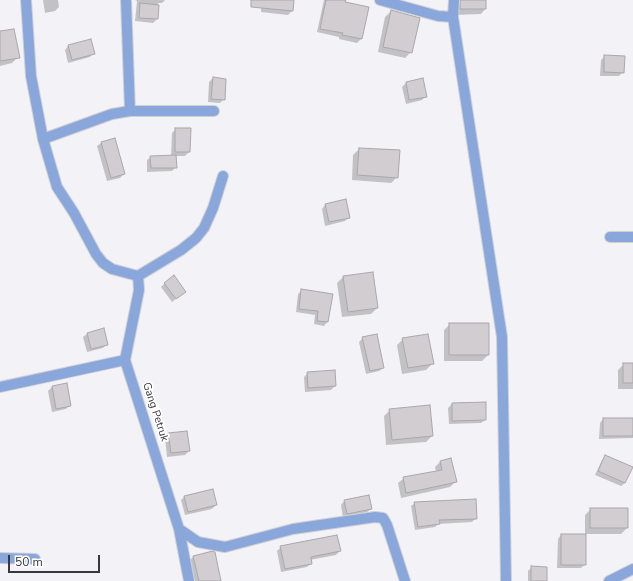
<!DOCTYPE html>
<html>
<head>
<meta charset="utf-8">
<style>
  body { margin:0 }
  #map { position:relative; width:633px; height:581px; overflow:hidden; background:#f3f2f6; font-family:"Nunito Sans",sans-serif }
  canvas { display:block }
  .scale { position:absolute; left:8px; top:555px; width:92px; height:18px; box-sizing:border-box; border:2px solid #383739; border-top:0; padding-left:5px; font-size:12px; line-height:14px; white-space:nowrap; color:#383739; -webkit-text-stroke:3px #fff; paint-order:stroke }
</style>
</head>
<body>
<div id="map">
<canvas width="633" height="581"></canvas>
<div class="scale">50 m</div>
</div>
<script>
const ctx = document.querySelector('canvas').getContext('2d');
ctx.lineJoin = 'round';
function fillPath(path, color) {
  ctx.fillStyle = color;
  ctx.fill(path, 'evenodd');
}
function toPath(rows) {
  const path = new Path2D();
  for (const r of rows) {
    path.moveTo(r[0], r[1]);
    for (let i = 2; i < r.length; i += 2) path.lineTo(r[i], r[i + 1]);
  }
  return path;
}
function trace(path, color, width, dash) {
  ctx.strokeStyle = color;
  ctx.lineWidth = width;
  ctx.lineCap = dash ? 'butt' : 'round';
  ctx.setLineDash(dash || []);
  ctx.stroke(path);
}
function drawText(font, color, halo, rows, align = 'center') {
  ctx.font = font + ' "Nunito Sans",sans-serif';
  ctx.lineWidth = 3.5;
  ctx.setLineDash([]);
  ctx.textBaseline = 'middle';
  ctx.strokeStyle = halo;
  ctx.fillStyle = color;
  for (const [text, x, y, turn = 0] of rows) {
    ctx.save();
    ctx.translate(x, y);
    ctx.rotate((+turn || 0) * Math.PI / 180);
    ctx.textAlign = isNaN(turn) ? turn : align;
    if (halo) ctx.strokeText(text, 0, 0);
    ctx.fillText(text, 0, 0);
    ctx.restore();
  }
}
const shadow = toPath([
  [43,0,58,0,59,7,55,11,45,13],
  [135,0,165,0,162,3,158,3,157,19,153,23,135,21,137,1],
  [262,0,293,0,292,11,288,15,261,12],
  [324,0,345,0,344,2,368,7,361,39,357,43,339,39,339,37,317,32],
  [452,0,486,0,486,8,481,14,454,15],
  [391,11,411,52,405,58,378,52,385,17],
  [0,33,18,57,12,63,0,66],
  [68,46,93,53,90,57,68,63,65,50],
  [605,56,623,72,619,76,600,76,601,60],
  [213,78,224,99,220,103,208,102,209,82],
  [422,80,426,96,422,100,406,104,402,87,406,83],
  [176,129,189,152,185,156,175,156,176,167,172,171,147,172,147,160,151,157,171,156,172,133],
  [114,139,124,174,120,178,107,181,97,146,101,143],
  [359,149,397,177,391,183,352,180,353,155],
  [325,205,349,217,345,221,325,226,322,209],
  [343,277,377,308,371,314,342,317,337,283],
  [165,283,185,292,172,302,161,287],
  [302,290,327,322,324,326,314,324,315,315,296,312,298,294],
  [450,324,488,355,482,361,444,361,444,330],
  [87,334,107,344,103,348,87,352,83,337],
  [363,338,383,368,379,371,366,374,359,342],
  [403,339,432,364,426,370,402,374,397,345],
  [624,364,633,364,633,389,618,389,618,370],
  [308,373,335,386,331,390,305,392,304,377],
  [67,385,70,405,66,409,52,412,48,391,52,387],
  [452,404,485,420,481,423,449,424,448,408],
  [390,410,432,436,426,442,386,445,384,416],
  [603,419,633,419,633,438,599,439,600,423],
  [169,434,189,451,185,455,167,457,165,437],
  [606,456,625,483,621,486,595,475,602,460],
  [450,459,456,481,450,487,401,498,398,483,404,478,436,472,435,467,440,462],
  [185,496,216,505,212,509,185,515,181,500],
  [344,501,371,509,367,512,343,518,341,505],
  [415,503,476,518,472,522,438,524,435,527,415,530,411,506],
  [591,509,627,528,621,534,585,534,585,564,581,568,557,568,558,539,561,535,585,535,585,515],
  [281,547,340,551,336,555,310,560,311,563,307,567,281,572,277,551],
  [194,556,220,581,192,581,188,562],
  [532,567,546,581,528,581,528,571]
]);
const building = toPath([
  [251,0,294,0,293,11,251,7,251,0],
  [326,0,346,0,345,2,369,7,362,39,342,35,343,33,320,29,326,0],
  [460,0,486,0,486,9,460,9,460,0],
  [140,3,159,5,158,19,139,18,140,3],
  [391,10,420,18,412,53,383,47,391,10],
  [14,29,20,58,0,61,0,31,14,29],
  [91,39,95,54,72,60,68,45,91,39],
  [604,55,625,56,624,73,604,72,604,55],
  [213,77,226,79,225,100,211,99,213,77],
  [423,78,427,97,409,100,406,82,423,78],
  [175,128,191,128,190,152,175,152,175,128],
  [115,138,125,174,111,178,101,142,115,138],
  [359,148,400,150,398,178,357,175,359,148],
  [176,155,177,168,151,168,150,156,176,155],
  [346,199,350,218,329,222,325,204,346,199],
  [373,272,378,308,348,312,343,276,373,272],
  [174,275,186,292,176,299,164,283,174,275],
  [301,289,333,294,328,322,317,321,318,311,299,309,301,289],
  [449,323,489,323,489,355,449,355,449,323],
  [104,328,108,345,91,349,87,333,104,328],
  [377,334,384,368,370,371,362,337,377,334],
  [428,334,434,364,408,368,402,338,428,334],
  [623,363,633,363,633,383,623,383,623,363],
  [335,370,336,386,308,388,307,372,335,370],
  [67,383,71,406,56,409,52,386,67,383],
  [486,402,486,420,452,421,452,403,486,402],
  [430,405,433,436,392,440,389,409,430,405],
  [603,418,633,418,633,436,603,436,603,418],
  [187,431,190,451,171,453,168,433,187,431],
  [605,455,633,467,625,483,598,471,605,455],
  [451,458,457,482,406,493,403,477,442,470,440,461,451,458],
  [213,489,217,505,188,512,184,496,213,489],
  [369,495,372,509,347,514,344,500,369,495],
  [476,499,477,519,439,520,440,524,418,527,414,502,476,499],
  [590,508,628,508,628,528,590,528,590,508],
  [561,534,586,534,586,565,561,565,561,534],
  [337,535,341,551,311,557,312,564,285,569,280,546,337,535],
  [213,551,215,552,221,581,199,581,193,556,213,551],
  [531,566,547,567,547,581,531,581,531,566]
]);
const minor = toPath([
  [26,0,31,76,43,139,57,187,74,213,96,254,103,263,112,269,138,276,139,290,125,360,179,529,189,581],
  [126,0,130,111],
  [380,0,438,16,453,17],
  [454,0,453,17,502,337,506,581],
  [43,139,112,114,130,111,214,111],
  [610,237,633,237],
  [138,276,181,250,196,238,204,228,213,208,223,176],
  [0,387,125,360],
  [179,529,198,542,225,547,293,529,375,517,383,518,387,525,405,581],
  [0,558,35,559],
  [609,581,633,569]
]);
const streetNames = [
  ["Gang Petruk",155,412,72]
];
fillPath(shadow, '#0003');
fillPath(building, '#d1cdd1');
trace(building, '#aaa7aa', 1);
trace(minor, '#d1d0d4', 12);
trace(minor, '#8aa7dc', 10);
drawText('11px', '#383739', '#fff', streetNames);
</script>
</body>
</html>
